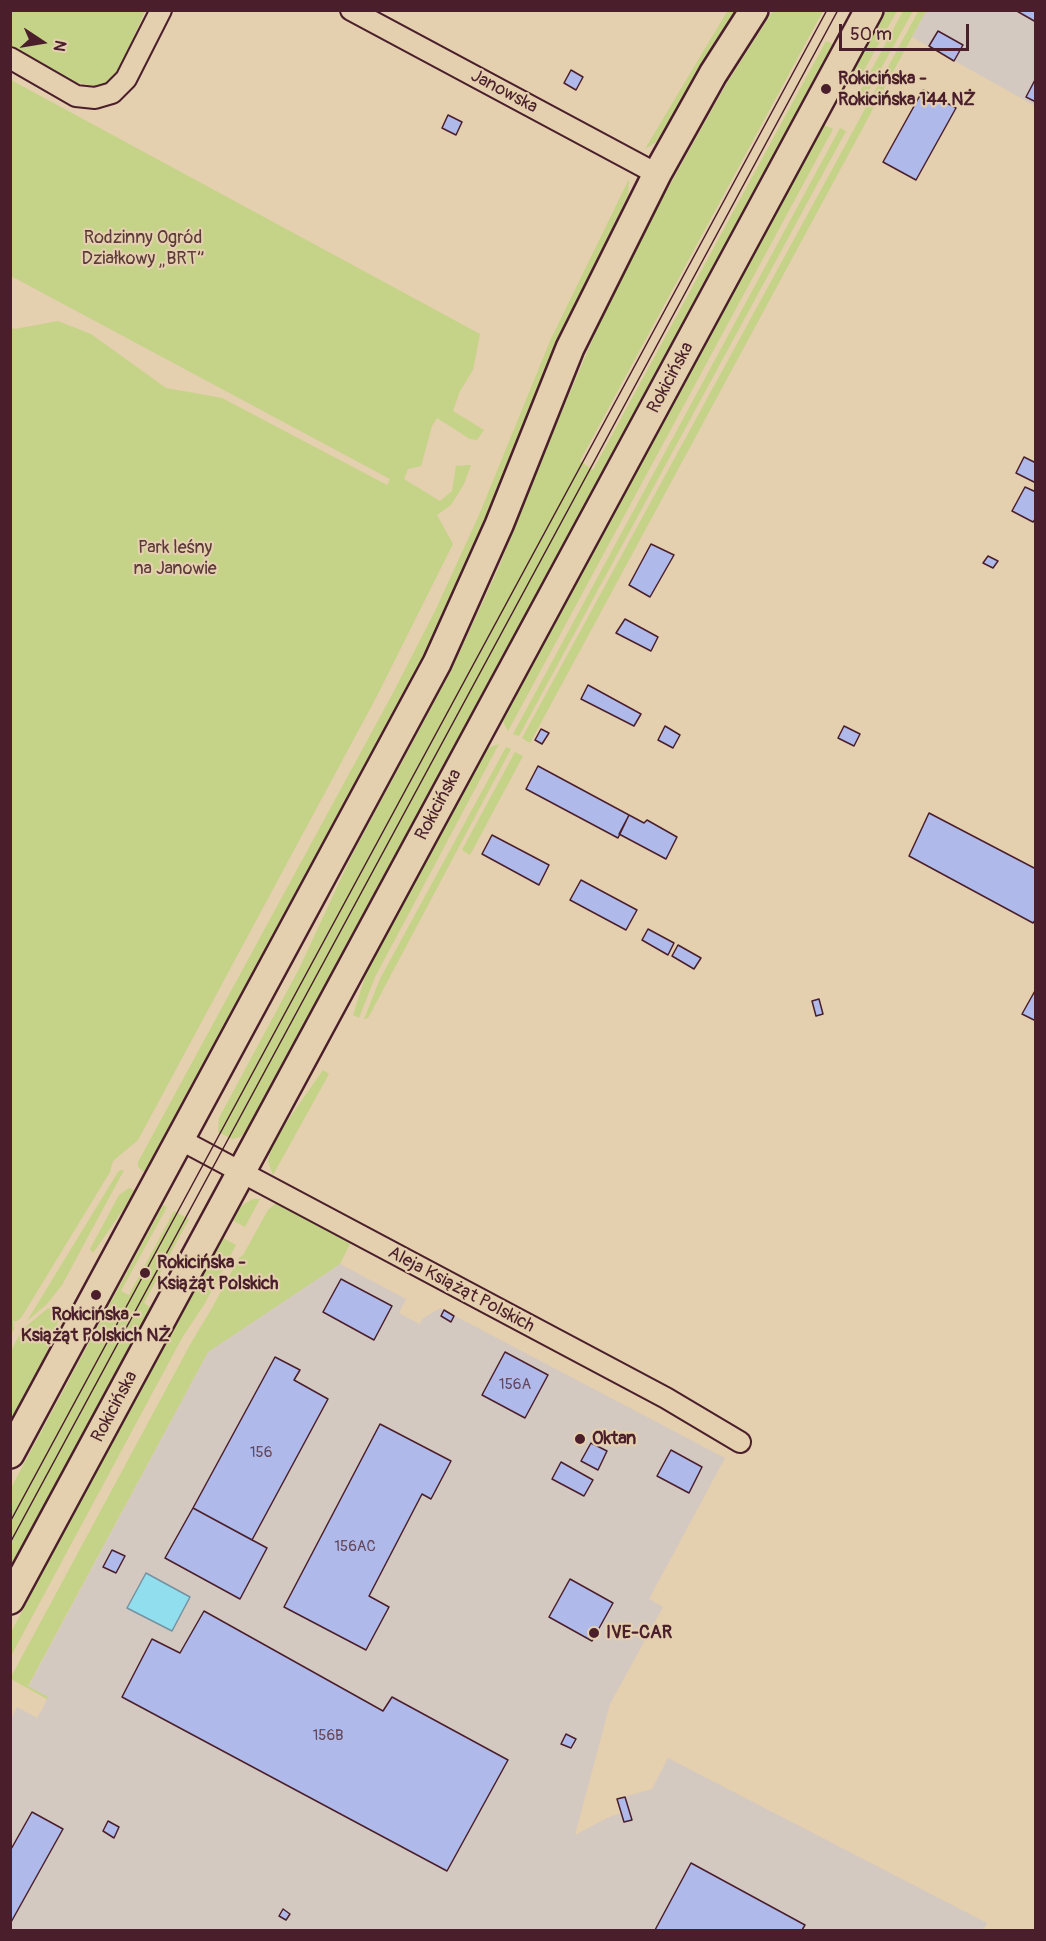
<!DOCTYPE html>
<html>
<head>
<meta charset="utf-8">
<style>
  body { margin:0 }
  #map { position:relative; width:1046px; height:1941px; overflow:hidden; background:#e4cfae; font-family:Pangolin,sans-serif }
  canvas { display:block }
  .frame { position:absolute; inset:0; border:12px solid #4a1f2b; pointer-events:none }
  .north { position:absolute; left:12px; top:12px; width:60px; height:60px; -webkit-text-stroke:4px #e4cfae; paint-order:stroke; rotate:102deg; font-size:16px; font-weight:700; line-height:24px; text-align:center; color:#4a1f2b }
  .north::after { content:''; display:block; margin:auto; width:21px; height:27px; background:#4a1f2b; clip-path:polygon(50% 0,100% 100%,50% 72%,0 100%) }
  .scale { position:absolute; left:839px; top:24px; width:130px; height:27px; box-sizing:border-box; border:3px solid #4a1f2b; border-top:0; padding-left:8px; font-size:18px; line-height:21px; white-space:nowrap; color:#4a1f2b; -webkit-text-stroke:4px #e4cfae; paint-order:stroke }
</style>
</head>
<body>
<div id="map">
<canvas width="1046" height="1941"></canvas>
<div class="frame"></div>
<div class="north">N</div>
<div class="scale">50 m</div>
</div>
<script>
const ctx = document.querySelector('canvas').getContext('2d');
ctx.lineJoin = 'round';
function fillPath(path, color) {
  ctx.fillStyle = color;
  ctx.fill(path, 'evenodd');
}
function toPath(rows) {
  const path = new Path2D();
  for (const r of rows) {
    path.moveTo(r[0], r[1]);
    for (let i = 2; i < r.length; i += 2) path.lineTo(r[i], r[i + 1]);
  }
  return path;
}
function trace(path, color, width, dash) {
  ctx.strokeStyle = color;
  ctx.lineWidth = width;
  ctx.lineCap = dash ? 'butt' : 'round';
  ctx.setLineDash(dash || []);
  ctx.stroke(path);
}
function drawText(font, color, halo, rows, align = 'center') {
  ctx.font = font + ' Pangolin,sans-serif';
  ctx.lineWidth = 4.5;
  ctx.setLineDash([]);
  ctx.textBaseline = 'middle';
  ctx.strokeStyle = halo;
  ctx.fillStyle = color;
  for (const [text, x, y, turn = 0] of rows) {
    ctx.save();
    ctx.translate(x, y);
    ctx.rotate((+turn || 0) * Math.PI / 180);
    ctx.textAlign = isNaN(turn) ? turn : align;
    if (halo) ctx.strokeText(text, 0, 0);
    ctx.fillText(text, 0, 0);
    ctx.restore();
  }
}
const built = toPath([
  [926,11,1035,11,1035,106,912,37],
  [340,1264,406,1299,399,1313,410,1319,420,1324,422,1319,440,1308,725,1458,649,1599,663,1607,610,1704,575,1835,607,1818,621,1813,617,1799,652,1789,668,1758,987,1923,983,1930,11,1930,11,1719,17,1707,37,1718,44,1706,47,1697,28,1687,208,1352]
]);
const green = toPath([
  [728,10,736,11,656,142,645,149],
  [919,10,926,11,530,743,522,738],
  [11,11,145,11,117,75,102,87,73,82,11,46],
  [773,11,823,11,580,461,593,470,826,41,833,44,246,1131,240,1137,232,1139,218,1132,219,1118,299,969,351,857,451,671,499,567,553,432,598,327,653,215,727,83],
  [886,11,897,11,857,83,849,79],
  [903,11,913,11,864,99,858,95],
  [11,80,480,334,473,370,460,391,453,411,484,430,477,440,470,439,437,418,432,426,421,466,408,469,404,479,440,501,452,491,456,466,471,465,464,484,451,505,437,515,453,544,377,696,138,1140,113,1161,110,1172,21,1318,17,1321,13,1321,14,1329,11,1334,11,328,15,329,58,321,91,334,166,388,222,398,387,485,390,479,11,276],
  [824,125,833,129,508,731,503,721],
  [840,128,846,131,519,736,513,734],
  [629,179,628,195,556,344,464,570,443,616,402,697,145,1173,138,1167,138,1162,393,693,435,611,479,515,550,341],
  [499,744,375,977,359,1018,353,1015,367,971,488,748],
  [506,747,511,749,368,1018,364,1019,380,979],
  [515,752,523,756,470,855,462,850],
  [323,1070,329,1074,273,1175,268,1161,270,1151,286,1123],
  [121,1170,124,1170,62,1285,47,1304,27,1321,118,1172],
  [129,1188,136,1191,93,1253,90,1249,119,1195],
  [253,1199,260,1199,245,1227,232,1220,241,1206],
  [276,1203,351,1242,340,1264,208,1352,28,1686,48,1697,47,1699,11,1679,11,1677,191,1343,212,1308,239,1258,243,1255,268,1210],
  [163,1205,167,1207,121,1291,129,1295,174,1211,189,1219,144,1303,151,1308,11,1568,11,1488],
  [223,1238,236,1245,205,1303,182,1338,11,1656,11,1632],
  [58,1306,63,1308,45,1357,11,1421,11,1351,22,1330,47,1309]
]);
const water = toPath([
  [146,1573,190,1597,172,1631,127,1608,146,1573]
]);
const building = toPath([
  [1015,10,1036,10,1036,22,1015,10],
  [938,31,963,45,954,61,929,46,938,31],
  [571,70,583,77,576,90,564,83,571,70],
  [1036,78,1036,102,1026,97,1036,78],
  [923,90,956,108,916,180,883,162,923,90],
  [448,115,462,122,456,135,442,128,448,115],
  [1024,457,1036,463,1036,483,1016,473,1024,457],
  [1025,487,1036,492,1036,518,1033,522,1012,511,1025,487],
  [651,544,674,555,650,597,629,585,651,544],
  [988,556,998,561,993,568,983,563,988,556],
  [625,619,658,637,651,651,616,633,625,619],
  [588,685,641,714,634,726,581,699,588,685],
  [665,726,680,735,673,748,658,740,665,726],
  [844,726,860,734,854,746,838,738,844,726],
  [541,729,549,733,542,744,535,740,541,729],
  [538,766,629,815,618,838,526,789,538,766],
  [929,813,1036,869,1036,919,1033,923,909,856,929,813],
  [629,815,644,823,647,820,677,837,666,859,619,834,629,815],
  [492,835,549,865,539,885,482,854,492,835],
  [581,880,637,910,626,930,570,900,581,880],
  [648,929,674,943,668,955,642,940,648,929],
  [678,945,701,958,694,969,672,956,678,945],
  [1036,989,1036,1021,1022,1014,1036,989],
  [819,999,823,1014,816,1016,812,1001,819,999],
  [341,1279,392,1306,374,1340,323,1312,341,1279],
  [444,1310,454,1316,451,1322,441,1316,444,1310],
  [505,1352,548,1375,525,1418,482,1395,505,1352],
  [275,1357,300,1370,294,1380,328,1399,252,1540,193,1508,275,1357],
  [380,1424,451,1461,431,1499,422,1494,369,1596,389,1607,366,1650,284,1607,380,1424],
  [591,1443,607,1451,598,1470,581,1461,591,1443],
  [671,1450,702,1467,689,1493,657,1476,671,1450],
  [561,1462,593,1480,584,1496,552,1479,561,1462],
  [193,1508,267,1548,240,1599,165,1558,193,1508],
  [112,1550,125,1556,116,1573,103,1567,112,1550],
  [570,1579,613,1603,592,1641,549,1617,570,1579],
  [204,1611,383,1711,392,1697,508,1760,447,1871,122,1697,152,1639,180,1653,204,1611],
  [566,1734,576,1739,571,1748,561,1744,566,1734],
  [625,1797,632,1820,624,1822,617,1799,625,1797],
  [32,1812,63,1829,10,1924,10,1851,32,1812],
  [108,1821,119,1827,114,1838,103,1831,108,1821],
  [691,1863,805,1925,802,1930,655,1930,691,1863],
  [283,1909,290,1914,286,1920,279,1916,283,1909]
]);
const street = toPath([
  [351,10,657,174],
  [10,58,76,96,95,98,112,93,126,79,161,10],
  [181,1140,666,1398,740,1442]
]);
const secondary = toPath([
  [10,1454,437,663,499,525,570,348,657,174,713,74,754,10],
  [10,1600,869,10]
]);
const tram = toPath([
  [10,1522,827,10],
  [10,1543,838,10]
]);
const markers = [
  [826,89,6,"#4a1f2b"],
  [145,1273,6,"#4a1f2b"],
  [96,1295,6,"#4a1f2b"],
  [580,1439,6,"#4a1f2b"],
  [594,1633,6,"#4a1f2b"]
];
const numberNames = [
  ["156A",515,1385],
  ["156",261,1453],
  ["156AC",355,1547],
  ["156B",328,1736]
];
const poiNames = [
  ["Rokicińska -",838,79],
  ["Rokicińska 144 NŻ",838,100],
  ["Rokicińska -",157,1263],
  ["Książąt Polskich",157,1284],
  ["Rokicińska -",96,1315,"center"],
  ["Książąt Polskich NŻ",96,1336,"center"],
  ["Oktan",592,1439],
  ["IVE-CAR",606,1633]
];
const streetNames = [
  ["Janowska",504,92,28],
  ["Rokicińska",671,378,-62],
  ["Rokicińska",439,805,-62],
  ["Aleja Książąt Polskich",461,1290,28],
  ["Rokicińska",115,1407,-62]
];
const parkNames = [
  ["Rodzinny Ogród",143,238],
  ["Działkowy „BRT”",143,259],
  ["Park leśny",175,548],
  ["na Janowie",175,569]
];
fillPath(built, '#d4c9c0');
fillPath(green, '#c4d387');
fillPath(water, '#91dfee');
trace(water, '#7592a0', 1.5);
fillPath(building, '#b0baea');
trace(building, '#4a1f2b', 1.5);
trace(street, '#4a1f2b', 24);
trace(secondary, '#4a1f2b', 32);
trace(street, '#e4cfae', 20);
trace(secondary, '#e4cfae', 27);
trace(tram, '#4a1f2b', 1.5);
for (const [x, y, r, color] of markers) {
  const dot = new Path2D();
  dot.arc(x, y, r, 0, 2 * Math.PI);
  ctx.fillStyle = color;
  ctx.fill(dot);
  trace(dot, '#e4cfae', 2);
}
drawText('15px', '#64465b', null, numberNames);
drawText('bold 18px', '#4a1f2b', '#e4cfae', poiNames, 'left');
drawText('18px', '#4a1f2b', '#e4cfae', streetNames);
drawText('18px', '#5c3a39', '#e4cfae', parkNames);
</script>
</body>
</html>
